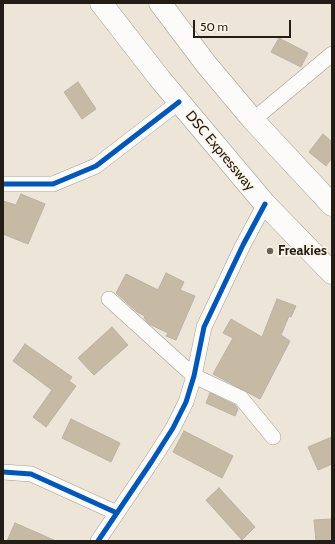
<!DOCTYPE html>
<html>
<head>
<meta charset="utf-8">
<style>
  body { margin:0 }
  #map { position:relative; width:335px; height:544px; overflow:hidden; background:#ede5d8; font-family:Cabin,sans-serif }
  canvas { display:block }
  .frame { position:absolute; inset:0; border:4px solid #231d15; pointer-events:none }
  .scale { position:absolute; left:193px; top:20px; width:98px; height:18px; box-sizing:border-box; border:2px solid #231d15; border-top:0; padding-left:5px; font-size:12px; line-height:14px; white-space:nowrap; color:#231d15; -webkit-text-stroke:3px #fef4e6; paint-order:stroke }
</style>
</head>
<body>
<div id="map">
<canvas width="335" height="544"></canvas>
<div class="frame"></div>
<div class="scale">50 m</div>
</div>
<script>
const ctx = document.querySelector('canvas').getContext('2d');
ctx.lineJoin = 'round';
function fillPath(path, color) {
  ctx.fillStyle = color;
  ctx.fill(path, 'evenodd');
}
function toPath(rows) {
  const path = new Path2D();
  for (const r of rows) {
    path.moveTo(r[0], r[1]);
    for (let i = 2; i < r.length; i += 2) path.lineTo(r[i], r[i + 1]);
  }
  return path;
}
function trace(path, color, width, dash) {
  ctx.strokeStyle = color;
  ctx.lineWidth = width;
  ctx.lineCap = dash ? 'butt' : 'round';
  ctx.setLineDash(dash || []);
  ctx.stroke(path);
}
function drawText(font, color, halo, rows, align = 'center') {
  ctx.font = font + ' Cabin,sans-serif';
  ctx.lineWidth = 3;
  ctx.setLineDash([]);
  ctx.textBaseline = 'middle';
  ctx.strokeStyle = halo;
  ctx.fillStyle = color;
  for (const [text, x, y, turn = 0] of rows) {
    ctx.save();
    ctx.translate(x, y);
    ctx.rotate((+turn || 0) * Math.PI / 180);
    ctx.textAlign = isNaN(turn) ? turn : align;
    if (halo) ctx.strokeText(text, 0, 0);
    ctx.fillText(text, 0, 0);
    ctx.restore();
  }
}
const building = toPath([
  [279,38,308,53,301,67,271,52,279,38],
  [78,82,96,109,82,119,64,92,78,82],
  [323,134,332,142,332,158,326,166,309,152,323,134],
  [21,194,45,204,28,244,3,234,3,201,16,205,21,194],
  [166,273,184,282,180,290,195,296,176,340,166,336,168,333,149,324,144,318,145,316,137,312,116,293,126,274,158,290,166,273],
  [277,299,296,306,291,317,289,316,281,335,290,341,260,399,213,374,233,338,223,333,231,319,262,337,277,299],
  [112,327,128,345,94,375,78,358,112,327],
  [25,344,72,377,69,381,76,386,46,427,33,417,52,390,13,361,25,344],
  [210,393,235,405,238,409,235,416,206,403,210,393],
  [71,419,120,443,111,462,62,438,71,419],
  [184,431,233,456,222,478,173,452,184,431],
  [332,437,332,464,318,470,308,447,332,437],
  [219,488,255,527,242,540,206,500,219,488],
  [332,519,332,541,316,541,314,520,332,519],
  [15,523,56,541,7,541,15,523]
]);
const minor = toPath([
  [253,120,332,54],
  [3,184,53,184,96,166,179,102],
  [109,299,194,376,241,398,273,437],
  [3,472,31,474,117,513],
  [98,541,152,461,173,428,186,402,194,376,204,327,243,245,265,204]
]);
const primary = toPath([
  [101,3,160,79,265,204,332,273],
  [160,3,206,64,253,120,332,205]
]);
const cycleway = toPath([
  [3,184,53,184,96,166,179,102],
  [3,472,31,474,117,513],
  [98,541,152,461,173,428,186,402,194,376,204,327,243,245,265,204]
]);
const markers = [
  [270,251,4,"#6a6359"]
];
const streetNames = [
  ["DSC Expressway",220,151,50]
];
const poiNames = [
  ["Freakies",278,251]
];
fillPath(building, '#c7baa5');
trace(building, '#b8b1a8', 1);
trace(minor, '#a39d93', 16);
trace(primary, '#a39d93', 23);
trace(minor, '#fcfbf9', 15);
trace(primary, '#fcfbf9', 22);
trace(cycleway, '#0057b8', 5);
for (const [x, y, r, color] of markers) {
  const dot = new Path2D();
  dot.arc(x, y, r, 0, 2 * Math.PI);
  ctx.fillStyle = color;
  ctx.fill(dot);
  trace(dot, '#fef4e6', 1.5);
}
drawText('14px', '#231d15', '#fef4e6', streetNames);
drawText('bold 14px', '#231d15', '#fef4e6', poiNames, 'left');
</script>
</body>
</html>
